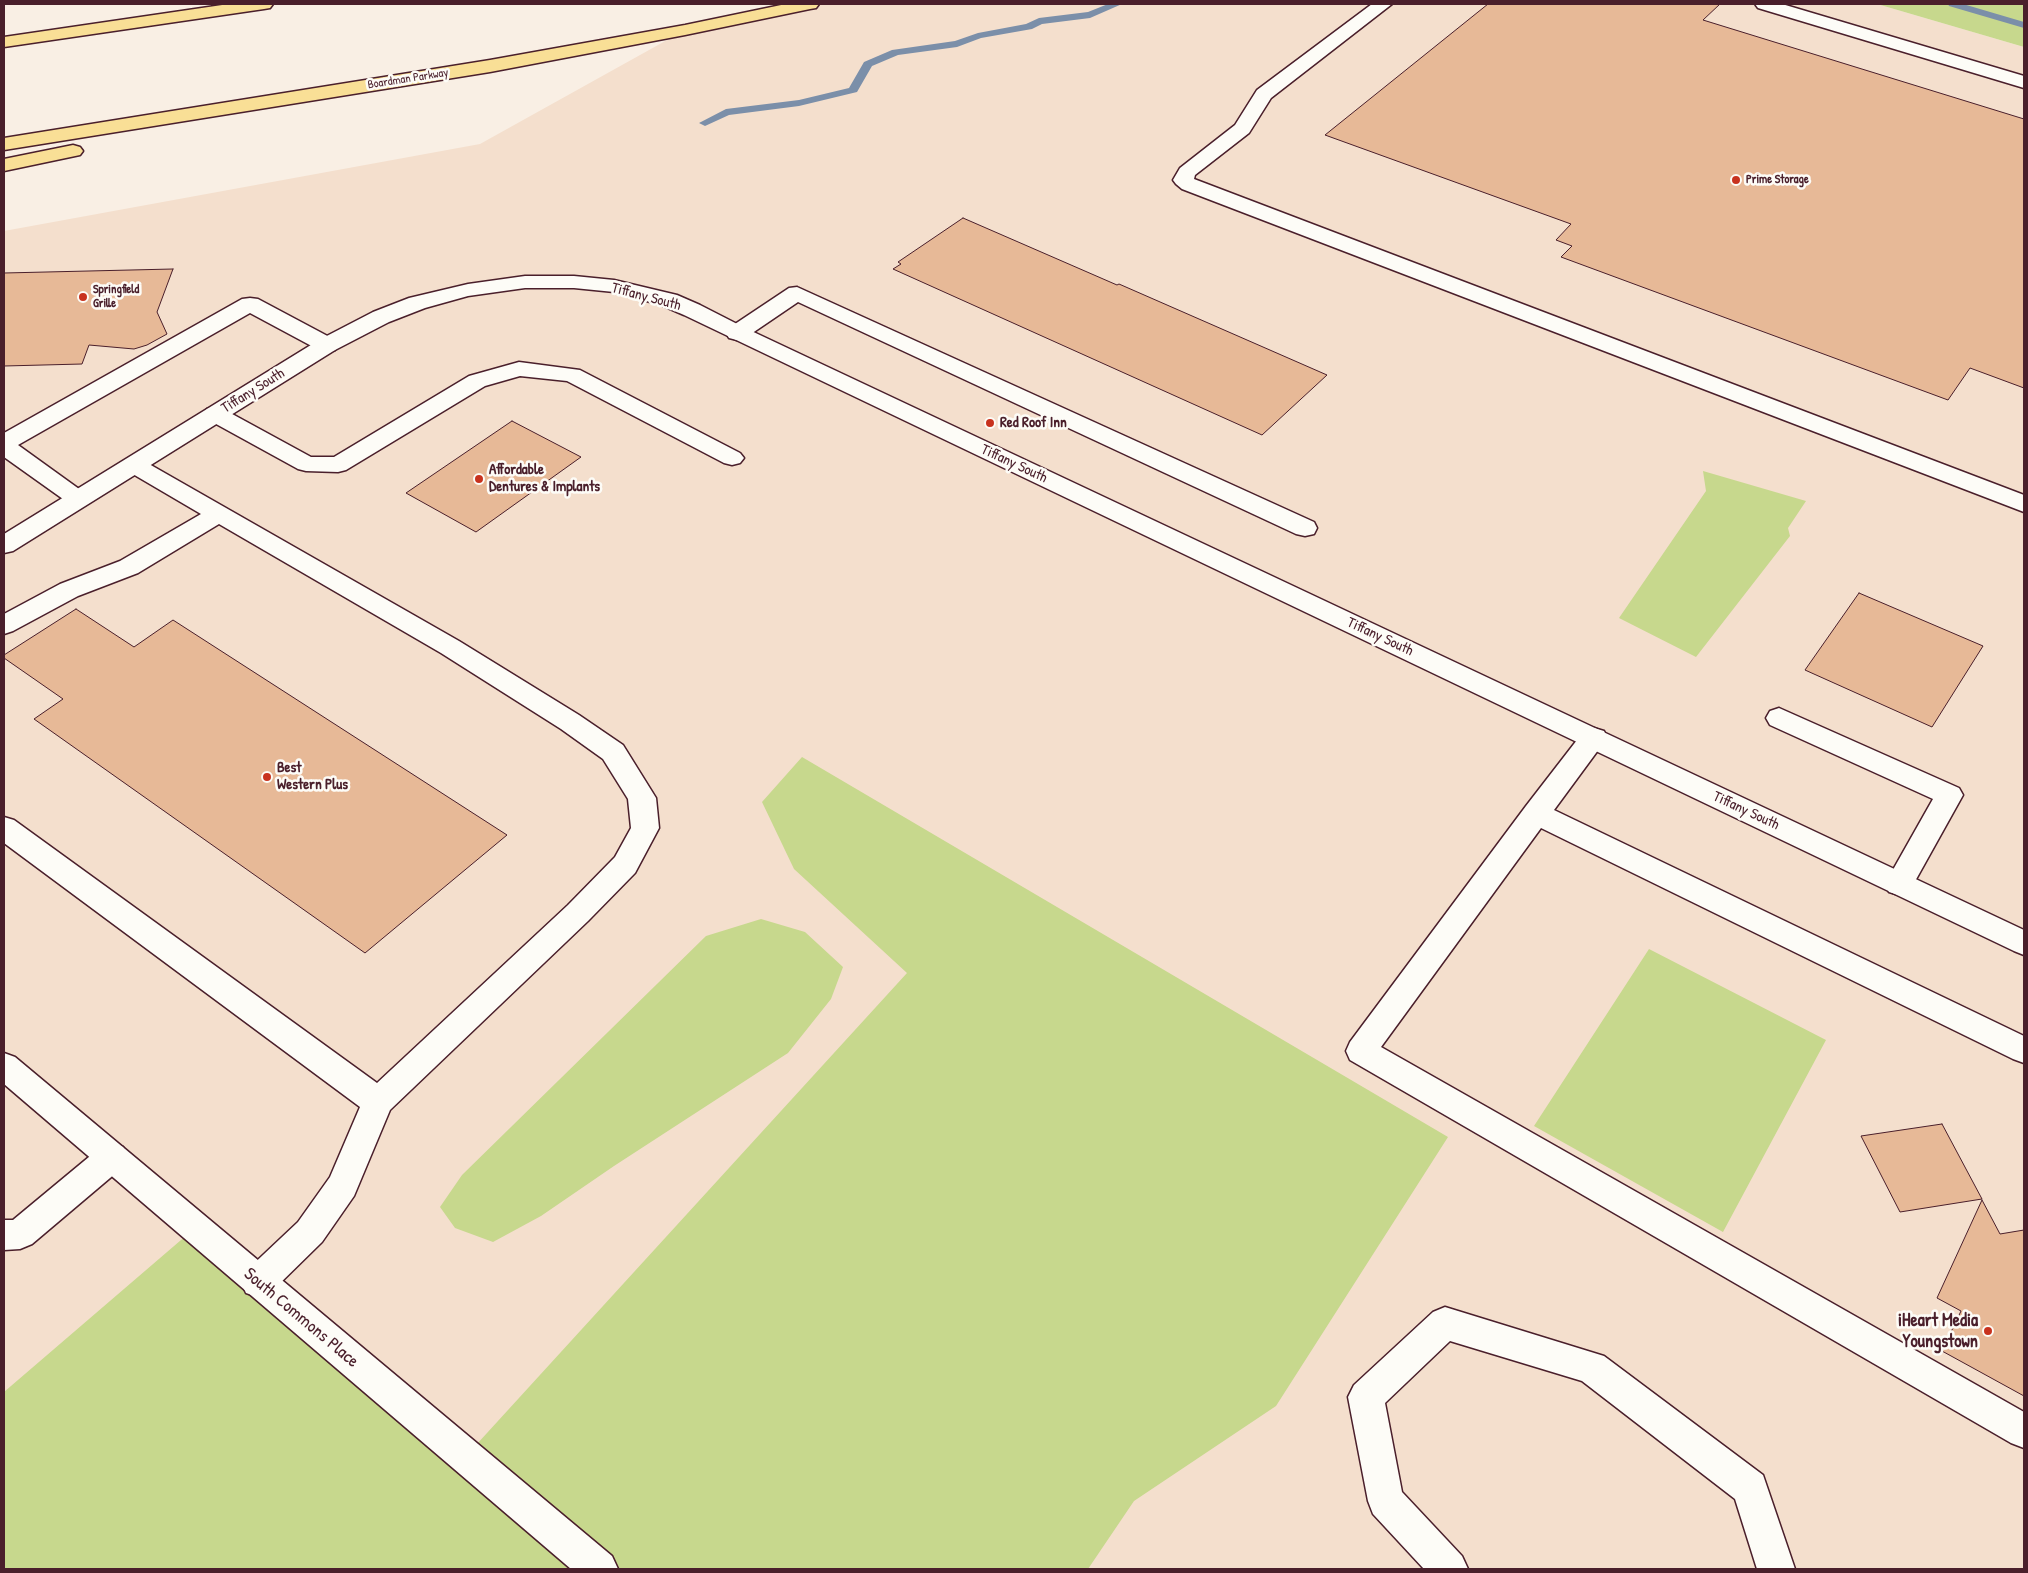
<!DOCTYPE html>
<html>
<head>
<meta charset="utf-8">
<style>
  body { margin:0 }
  #map { position:relative; width:2028px; height:1573px; overflow:hidden; background:#f9efe4; font-family:"Patrick Hand",sans-serif }
  canvas { display:block }
  .frame { position:absolute; inset:0; border:5px solid #4a1f2b; pointer-events:none }
</style>
</head>
<body>
<div id="map">
<canvas width="2028" height="1573"></canvas>
<div class="frame"></div>
</div>
<script>
const ctx = document.querySelector('canvas').getContext('2d');
ctx.lineJoin = 'round';
function fillPath(path, color) {
  ctx.fillStyle = color;
  ctx.fill(path, 'evenodd');
}
function toPath(rows) {
  const path = new Path2D();
  for (const r of rows) {
    path.moveTo(r[0], r[1]);
    for (let i = 2; i < r.length; i += 2) path.lineTo(r[i], r[i + 1]);
  }
  return path;
}
function trace(path, color, width, dash) {
  ctx.strokeStyle = color;
  ctx.lineWidth = width;
  ctx.lineCap = dash ? 'butt' : 'round';
  ctx.setLineDash(dash || []);
  ctx.stroke(path);
}
function drawText(font, color, halo, rows, align = 'center') {
  ctx.font = font + ' "Patrick Hand",sans-serif';
  ctx.lineWidth = 5;
  ctx.setLineDash([]);
  ctx.textBaseline = 'middle';
  ctx.strokeStyle = halo;
  ctx.fillStyle = color;
  for (const [text, x, y, turn = 0] of rows) {
    ctx.save();
    ctx.translate(x, y);
    ctx.rotate((+turn || 0) * Math.PI / 180);
    ctx.textAlign = isNaN(turn) ? turn : align;
    if (halo) ctx.strokeText(text, 0, 0);
    ctx.fillText(text, 0, 0);
    ctx.restore();
  }
}
const built = toPath([
  [810,4,1877,4,2024,47,2024,1569,4,1569,4,231,480,144,685,30]
]);
const green = toPath([
  [1877,4,2024,4,2024,47],
  [1703,471,1806,501,1788,528,1790,536,1696,657,1619,618,1706,491],
  [802,757,1448,1137,1276,1406,1134,1501,1088,1569,4,1569,4,1392,195,1228,466,1456,907,973,794,869,762,802],
  [761,919,805,932,843,967,831,999,788,1053,614,1166,541,1216,493,1242,455,1228,440,1207,462,1175,706,936],
  [1649,949,1826,1040,1723,1232,1534,1126]
]);
const stream = toPath([
  [1108,4,1122,4,1090,18,1042,24,1032,29,981,38,957,47,898,55,872,66,857,92,799,106,729,115,705,126,699,123,726,109,799,100,849,88,864,62,892,50,955,41,978,33,1026,24,1039,18,1088,12,1108,4],
  [1948,4,1963,4,2024,22,2024,28,1949,6,1948,4]
]);
const building = toPath([
  [1488,4,1720,4,1703,20,2024,119,2024,388,1970,368,1948,400,1561,257,1572,246,1556,240,1571,224,1325,135,1488,4],
  [963,218,1117,285,1119,284,1327,375,1262,435,893,269,901,264,898,262,963,218],
  [173,269,157,312,167,334,147,345,134,349,89,345,82,364,4,366,4,273,173,269],
  [512,421,581,457,476,532,406,493,512,421],
  [1859,593,1983,646,1932,727,1805,670,1859,593],
  [76,609,134,647,173,620,507,835,365,953,34,719,63,699,4,658,4,655,76,609],
  [1942,1124,1982,1199,1900,1212,1861,1136,1942,1124],
  [1982,1200,2000,1234,2024,1230,2024,1396,1942,1351,1961,1311,1937,1298,1982,1200]
]);
const lane = toPath([
  [1372,4,1392,4,1271,98,1249,133,1195,175,1194,179,2024,495,2024,512,1182,189,1176,184,1173,180,1180,168,1235,125,1257,90,1372,4],
  [1755,4,1782,4,2024,76,2024,88,1758,8,1755,4],
  [797,287,1314,522,1317,528,1314,534,1305,536,1296,534,798,302,745,338,737,340,729,338,726,333,729,328,789,288,797,287],
  [250,298,258,299,335,340,338,345,335,350,327,352,319,350,250,313,18,445,86,494,90,499,86,504,78,507,70,504,4,457,4,433,242,299,250,298],
  [519,362,580,370,740,453,744,458,740,463,732,465,724,463,567,381,520,376,485,386,346,470,338,472,306,471,298,469,207,419,204,414,207,409,215,407,223,409,311,457,334,457,469,376,519,362],
  [134,458,142,460,459,641,579,715,623,745,656,798,659,828,635,873,588,921,390,1110,354,1196,322,1242,270,1293,258,1297,246,1293,241,1282,246,1271,298,1222,330,1177,360,1107,4,843,4,817,14,820,377,1083,568,905,615,857,631,828,628,799,603,759,561,729,441,653,219,524,138,573,78,596,13,631,4,634,4,614,60,584,120,561,201,514,126,470,122,465,126,460,134,458],
  [1779,708,1959,788,1963,795,1909,892,1899,895,1889,892,1885,884,1933,799,1770,725,1766,718,1770,711,1779,708],
  [1594,728,1604,731,1607,738,1554,810,2024,1036,2024,1063,2013,1059,1541,828,1381,1047,2024,1412,2024,1448,2011,1443,1350,1060,1346,1051,1350,1042,1526,806,1584,731,1594,728],
  [112,1143,123,1147,128,1157,123,1167,32,1244,20,1249,4,1250,4,1220,13,1220,101,1147,112,1143],
  [1445,1307,1604,1356,1763,1475,1795,1569,1757,1569,1735,1499,1582,1381,1450,1341,1385,1403,1402,1492,1462,1556,1468,1569,1424,1569,1373,1514,1368,1501,1348,1397,1354,1385,1433,1312,1445,1307]
]);
const street = toPath([
  [525,276,574,276,614,280,677,295,700,305,745,328,2024,930,2024,955,2014,951,684,315,661,305,614,292,574,288,525,288,468,296,425,308,389,322,335,350,13,551,4,553,4,534,319,340,373,312,409,298,468,284,525,276],
  [4,1053,15,1057,612,1556,618,1569,571,1569,4,1084,4,1053]
]);
const highway = toPath([
  [229,4,273,4,270,8,264,9,4,47,4,37,229,4],
  [786,4,819,4,816,8,810,9,685,35,490,72,4,150,4,138,490,60,685,25,786,4],
  [73,145,80,147,83,151,80,155,4,171,4,159,73,145]
]);
const markers = [
  [1736,180,5,"#c8321e"],
  [83,297,5,"#c8321e"],
  [990,423,5,"#c8321e"],
  [479,479,5,"#c8321e"],
  [267,777,5,"#c8321e"],
  [1988,1331,5,"#c8321e"]
];
const farStreetnames = [
  ["Boardman Parkway",408,79,-9]
];
const farPoinames = [
  ["Prime Storage",1746,180],
  ["Springfield",93,290],
  ["Grille",93,304]
];
const streetNames = [
  ["Tiffany South",646,297,15],
  ["Tiffany South",253,391,-32],
  ["Tiffany South",1014,464,25],
  ["Tiffany South",1380,637,25],
  ["Tiffany South",1746,811,25]
];
const poiNames = [
  ["Red Roof Inn",1000,423],
  ["Affordable",489,470],
  ["Dentures & Implants",489,487],
  ["Best",277,768],
  ["Western Plus",277,785]
];
const nearStreetnames = [
  ["South Commons Place",301,1318,40]
];
const nearPoinames = [
  ["iHeart Media",1978,1321],
  ["Youngstown",1978,1342]
];
fillPath(built, '#f4dfcd');
fillPath(green, '#c7d88d');
fillPath(stream, '#7b8fa9');
fillPath(building, '#e7b997');
trace(building, '#4a1f2b', 1);
trace(lane, '#4a1f2b', 3);
trace(street, '#4a1f2b', 3);
trace(highway, '#4a1f2b', 3);
fillPath(lane, '#fdfcf7');
fillPath(street, '#fdfcf7');
fillPath(highway, '#f9df96');
for (const [x, y, r, color] of markers) {
  const dot = new Path2D();
  dot.arc(x, y, r, 0, 2 * Math.PI);
  ctx.fillStyle = color;
  ctx.fill(dot);
  trace(dot, '#fdfcf7', 2);
}
drawText('12px', '#4a1f2b', '#fdfcf7', farStreetnames);
drawText('bold 12px', '#4a1f2b', '#fdfcf7', farPoinames, 'left');
drawText('15px', '#4a1f2b', '#fdfcf7', streetNames);
drawText('bold 15px', '#4a1f2b', '#fdfcf7', poiNames, 'left');
drawText('18px', '#4a1f2b', '#fdfcf7', nearStreetnames);
drawText('bold 18px', '#4a1f2b', '#fdfcf7', nearPoinames, 'right');
</script>
</body>
</html>
